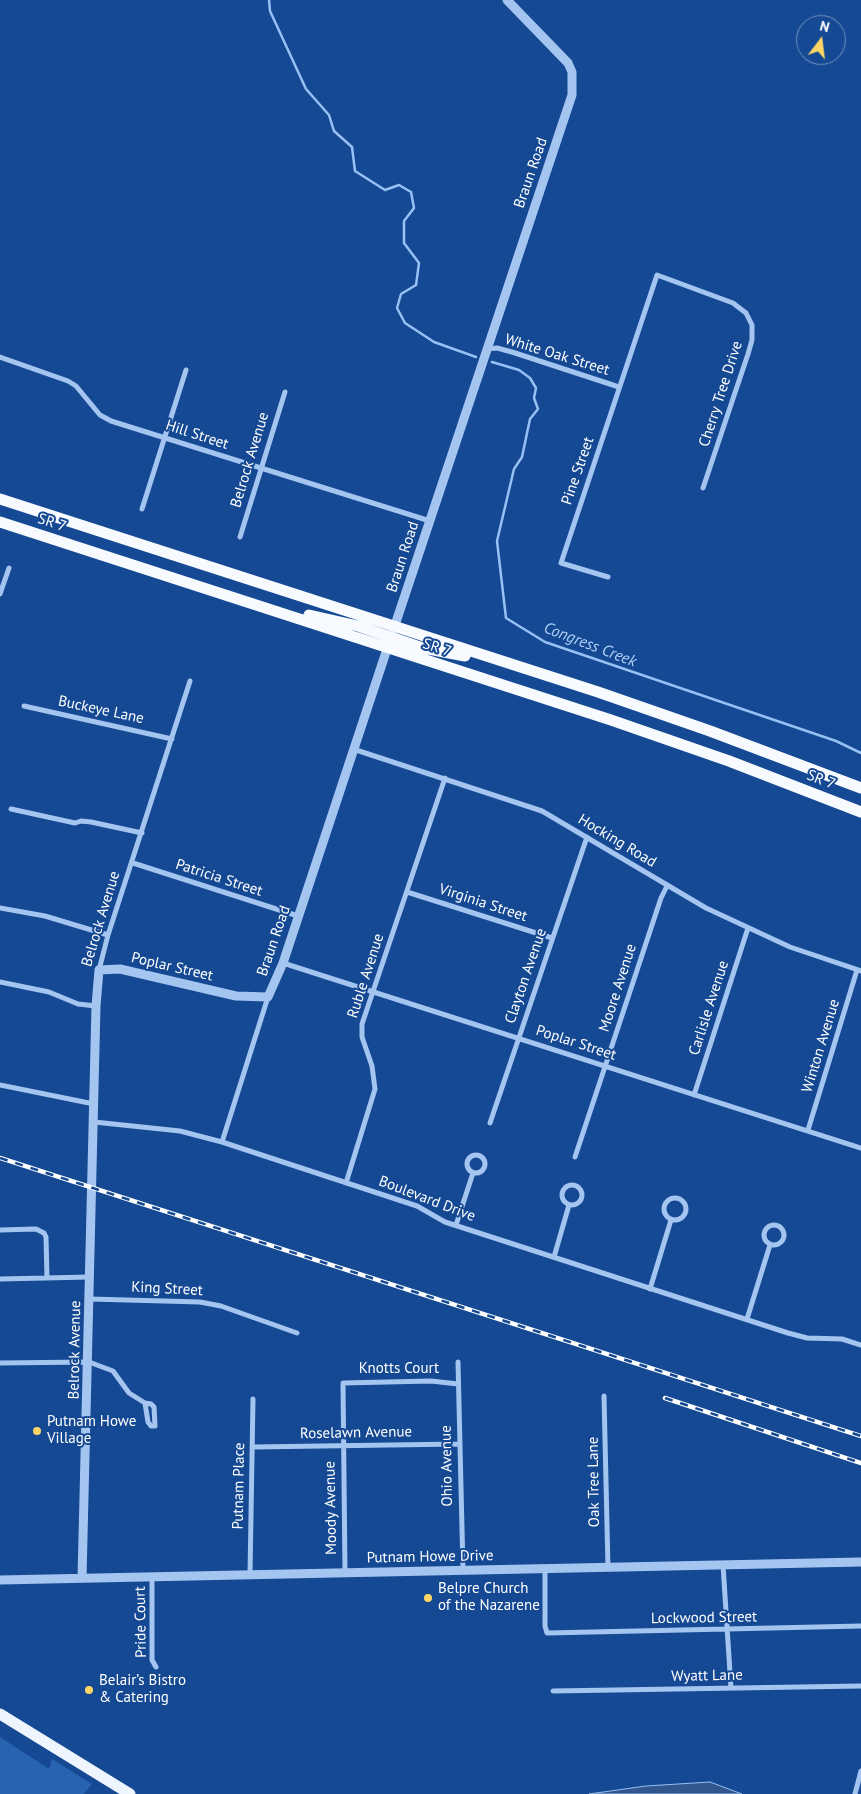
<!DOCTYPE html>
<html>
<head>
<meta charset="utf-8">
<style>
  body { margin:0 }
  #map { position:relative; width:861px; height:1794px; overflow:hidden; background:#154993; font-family:"PT Sans",sans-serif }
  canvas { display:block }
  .north { position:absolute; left:796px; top:15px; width:50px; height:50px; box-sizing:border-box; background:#154993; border:1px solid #7392be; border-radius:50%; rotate:15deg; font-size:14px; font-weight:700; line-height:20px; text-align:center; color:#fff }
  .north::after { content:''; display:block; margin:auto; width:18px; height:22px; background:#ffd665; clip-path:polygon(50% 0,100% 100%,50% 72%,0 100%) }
</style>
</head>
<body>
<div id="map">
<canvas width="861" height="1794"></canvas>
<div class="north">N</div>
</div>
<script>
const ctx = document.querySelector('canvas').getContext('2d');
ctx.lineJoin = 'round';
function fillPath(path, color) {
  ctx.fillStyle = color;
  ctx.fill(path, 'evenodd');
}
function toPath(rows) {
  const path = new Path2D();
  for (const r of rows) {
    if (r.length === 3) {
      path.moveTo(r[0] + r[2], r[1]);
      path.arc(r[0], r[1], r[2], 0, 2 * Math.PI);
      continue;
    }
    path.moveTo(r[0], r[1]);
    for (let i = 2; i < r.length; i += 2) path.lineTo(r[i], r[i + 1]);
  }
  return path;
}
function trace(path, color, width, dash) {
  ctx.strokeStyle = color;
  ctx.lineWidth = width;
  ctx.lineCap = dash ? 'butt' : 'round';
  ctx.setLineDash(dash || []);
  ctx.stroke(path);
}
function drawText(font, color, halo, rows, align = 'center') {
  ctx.font = font + ' "PT Sans",sans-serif';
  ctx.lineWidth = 4;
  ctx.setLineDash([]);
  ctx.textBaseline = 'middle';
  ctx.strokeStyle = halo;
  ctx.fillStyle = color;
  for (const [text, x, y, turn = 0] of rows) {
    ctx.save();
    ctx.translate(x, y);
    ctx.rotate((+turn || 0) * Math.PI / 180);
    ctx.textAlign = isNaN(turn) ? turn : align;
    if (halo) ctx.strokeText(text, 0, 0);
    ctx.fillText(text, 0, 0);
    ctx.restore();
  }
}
const green = toPath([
  [0,1737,49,1769,52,1759,92,1784,84,1794,0,1794]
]);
const water = toPath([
  [710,1782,742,1794,589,1794,646,1786,710,1782]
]);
const stream = toPath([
  [269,0,270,11,306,89,329,115,334,131,352,147,355,171,385,190,399,185,411,192,414,208,404,221,404,243,419,263,416,285,401,294,397,308,405,323,434,342,476,357],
  [492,362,519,370,530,378,536,388,534,398,538,409,530,419,522,457,514,469,497,541,506,618,545,642,836,741,861,753]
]);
const minor = toPath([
  [486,349,497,348,512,352,619,387],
  [0,357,68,381,76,386,100,415,111,421,430,521],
  [142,509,186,370],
  [240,537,285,392],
  [608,577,561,563,657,275,733,303,746,313,752,325,752,340,748,354,703,488],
  [0,594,9,568],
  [24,706,172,739],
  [353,749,542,811,706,908,790,947,861,971],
  [11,809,75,823,81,821,91,822,142,833],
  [133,863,298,916],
  [407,892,552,938],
  [0,908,45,916,108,935],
  [283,963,861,1148],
  [99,970,108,935,190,681],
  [0,982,49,992,78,1004,96,1006],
  [0,1085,94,1104],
  [694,1095,748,928],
  [94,1122,180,1131,222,1142,417,1206,445,1222,788,1333,807,1338,842,1339,861,1345],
  [490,1123,587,837],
  [808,1130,857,970],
  [222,1142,268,997],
  [476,1164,9],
  [575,1157,661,898,667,886],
  [346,1183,375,1089,372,1066,362,1037,362,1024,445,778],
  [572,1195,10],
  [675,1209,11],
  [774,1235,10],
  [456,1225,473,1173],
  [0,1230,36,1229,44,1233,46,1237,47,1278],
  [554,1257,569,1205],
  [0,1279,90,1277],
  [650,1289,671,1220],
  [90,1299,200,1302,221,1306,297,1333],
  [747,1319,770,1245],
  [458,1362,463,1570],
  [0,1363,89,1362,113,1371,129,1393,145,1403,148,1422,151,1426,155,1426,154,1407,151,1404,145,1403],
  [604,1396,608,1568],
  [253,1447,459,1444],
  [723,1565,731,1688],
  [545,1569,545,1626,547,1633,861,1626],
  [345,1572,343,1383,431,1381,458,1384],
  [250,1574,253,1399],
  [152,1576,152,1660,156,1667],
  [553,1691,861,1686],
  [855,1794,861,1771]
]);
const tertiary = toPath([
  [393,631,572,95,572,72,568,63,507,0],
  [82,1578,96,1006,99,970,120,969,236,996,268,997,283,963,389,643],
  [0,1580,861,1562]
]);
const primary = toPath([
  [0,1714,130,1794]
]);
const trunk = toPath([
  [0,499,598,692,710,731,861,788],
  [0,522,611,720,729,761,861,812],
  [309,615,358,626,423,648,465,656]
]);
const rail = toPath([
  [0,1158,861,1436],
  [665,1398,861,1463]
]);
const markers = [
  [37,1431,5,"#ffd665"],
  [428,1598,5,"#ffd665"],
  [89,1690,5,"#ffd665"]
];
const streetNames = [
  ["Braun Road",531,173,-71],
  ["White Oak Street",557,355,17],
  ["Cherry Tree Drive",721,394,-72],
  ["Hill Street",197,435,18],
  ["Belrock Avenue",250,460,-73],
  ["Pine Street",578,471,-71],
  ["SR 7",52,523,18],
  ["Braun Road",403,557,-72],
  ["SR 7",437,648,18],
  ["Buckeye Lane",101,710,12],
  ["SR 7",821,780,21],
  ["Hocking Road",617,841,31],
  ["Patricia Street",219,878,18],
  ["Virginia Street",483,903,18],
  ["Belrock Avenue",101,919,-73],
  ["Braun Road",274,941,-71],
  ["Poplar Street",172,967,13],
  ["Ruble Avenue",366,976,-72],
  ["Clayton Avenue",526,976,-71],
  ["Moore Avenue",618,988,-72],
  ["Carlisle Avenue",709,1008,-72],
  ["Poplar Street",576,1043,18],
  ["Winton Avenue",821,1046,-73],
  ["Boulevard Drive",427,1199,21],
  ["King Street",167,1289,3],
  ["Belrock Avenue",75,1350,-89],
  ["Knotts Court",399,1369],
  ["Roselawn Avenue",356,1433,-1],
  ["Ohio Avenue",447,1466,-91],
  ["Oak Tree Lane",594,1482,-91],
  ["Putnam Place",239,1486,-89],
  ["Moody Avenue",331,1508,-91],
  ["Putnam Howe Drive",430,1557,-1],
  ["Lockwood Street",704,1618,-1],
  ["Pride Court",141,1622,-91],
  ["Wyatt Lane",707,1676,-1]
];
const poiNames = [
  ["Putnam Howe",47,1422],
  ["Village",47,1439],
  ["Belpre Church",438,1589],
  ["of the Nazarene",438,1606],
  ["Belair’s Bistro",99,1681],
  ["& Catering",99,1698]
];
const waterNames = [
  ["Congress Creek",590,645,21]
];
fillPath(green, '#2863b2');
fillPath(water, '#32578e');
trace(water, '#97c0f4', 1);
trace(stream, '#97c0f4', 2.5);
trace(minor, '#a5c5f1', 5);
trace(tertiary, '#a5c5f1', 9);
trace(primary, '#eff5ff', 11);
trace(trunk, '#f7faff', 11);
trace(rail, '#fff', 4.5);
trace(rail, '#154993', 2.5, [8]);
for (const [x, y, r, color] of markers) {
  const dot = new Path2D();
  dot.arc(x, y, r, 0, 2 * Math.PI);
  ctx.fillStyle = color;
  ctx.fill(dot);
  trace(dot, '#154993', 2);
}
drawText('15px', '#fff', '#154993', streetNames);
drawText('15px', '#fff', '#154993', poiNames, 'left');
drawText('italic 16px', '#b1d0f8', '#154993', waterNames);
</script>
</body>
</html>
